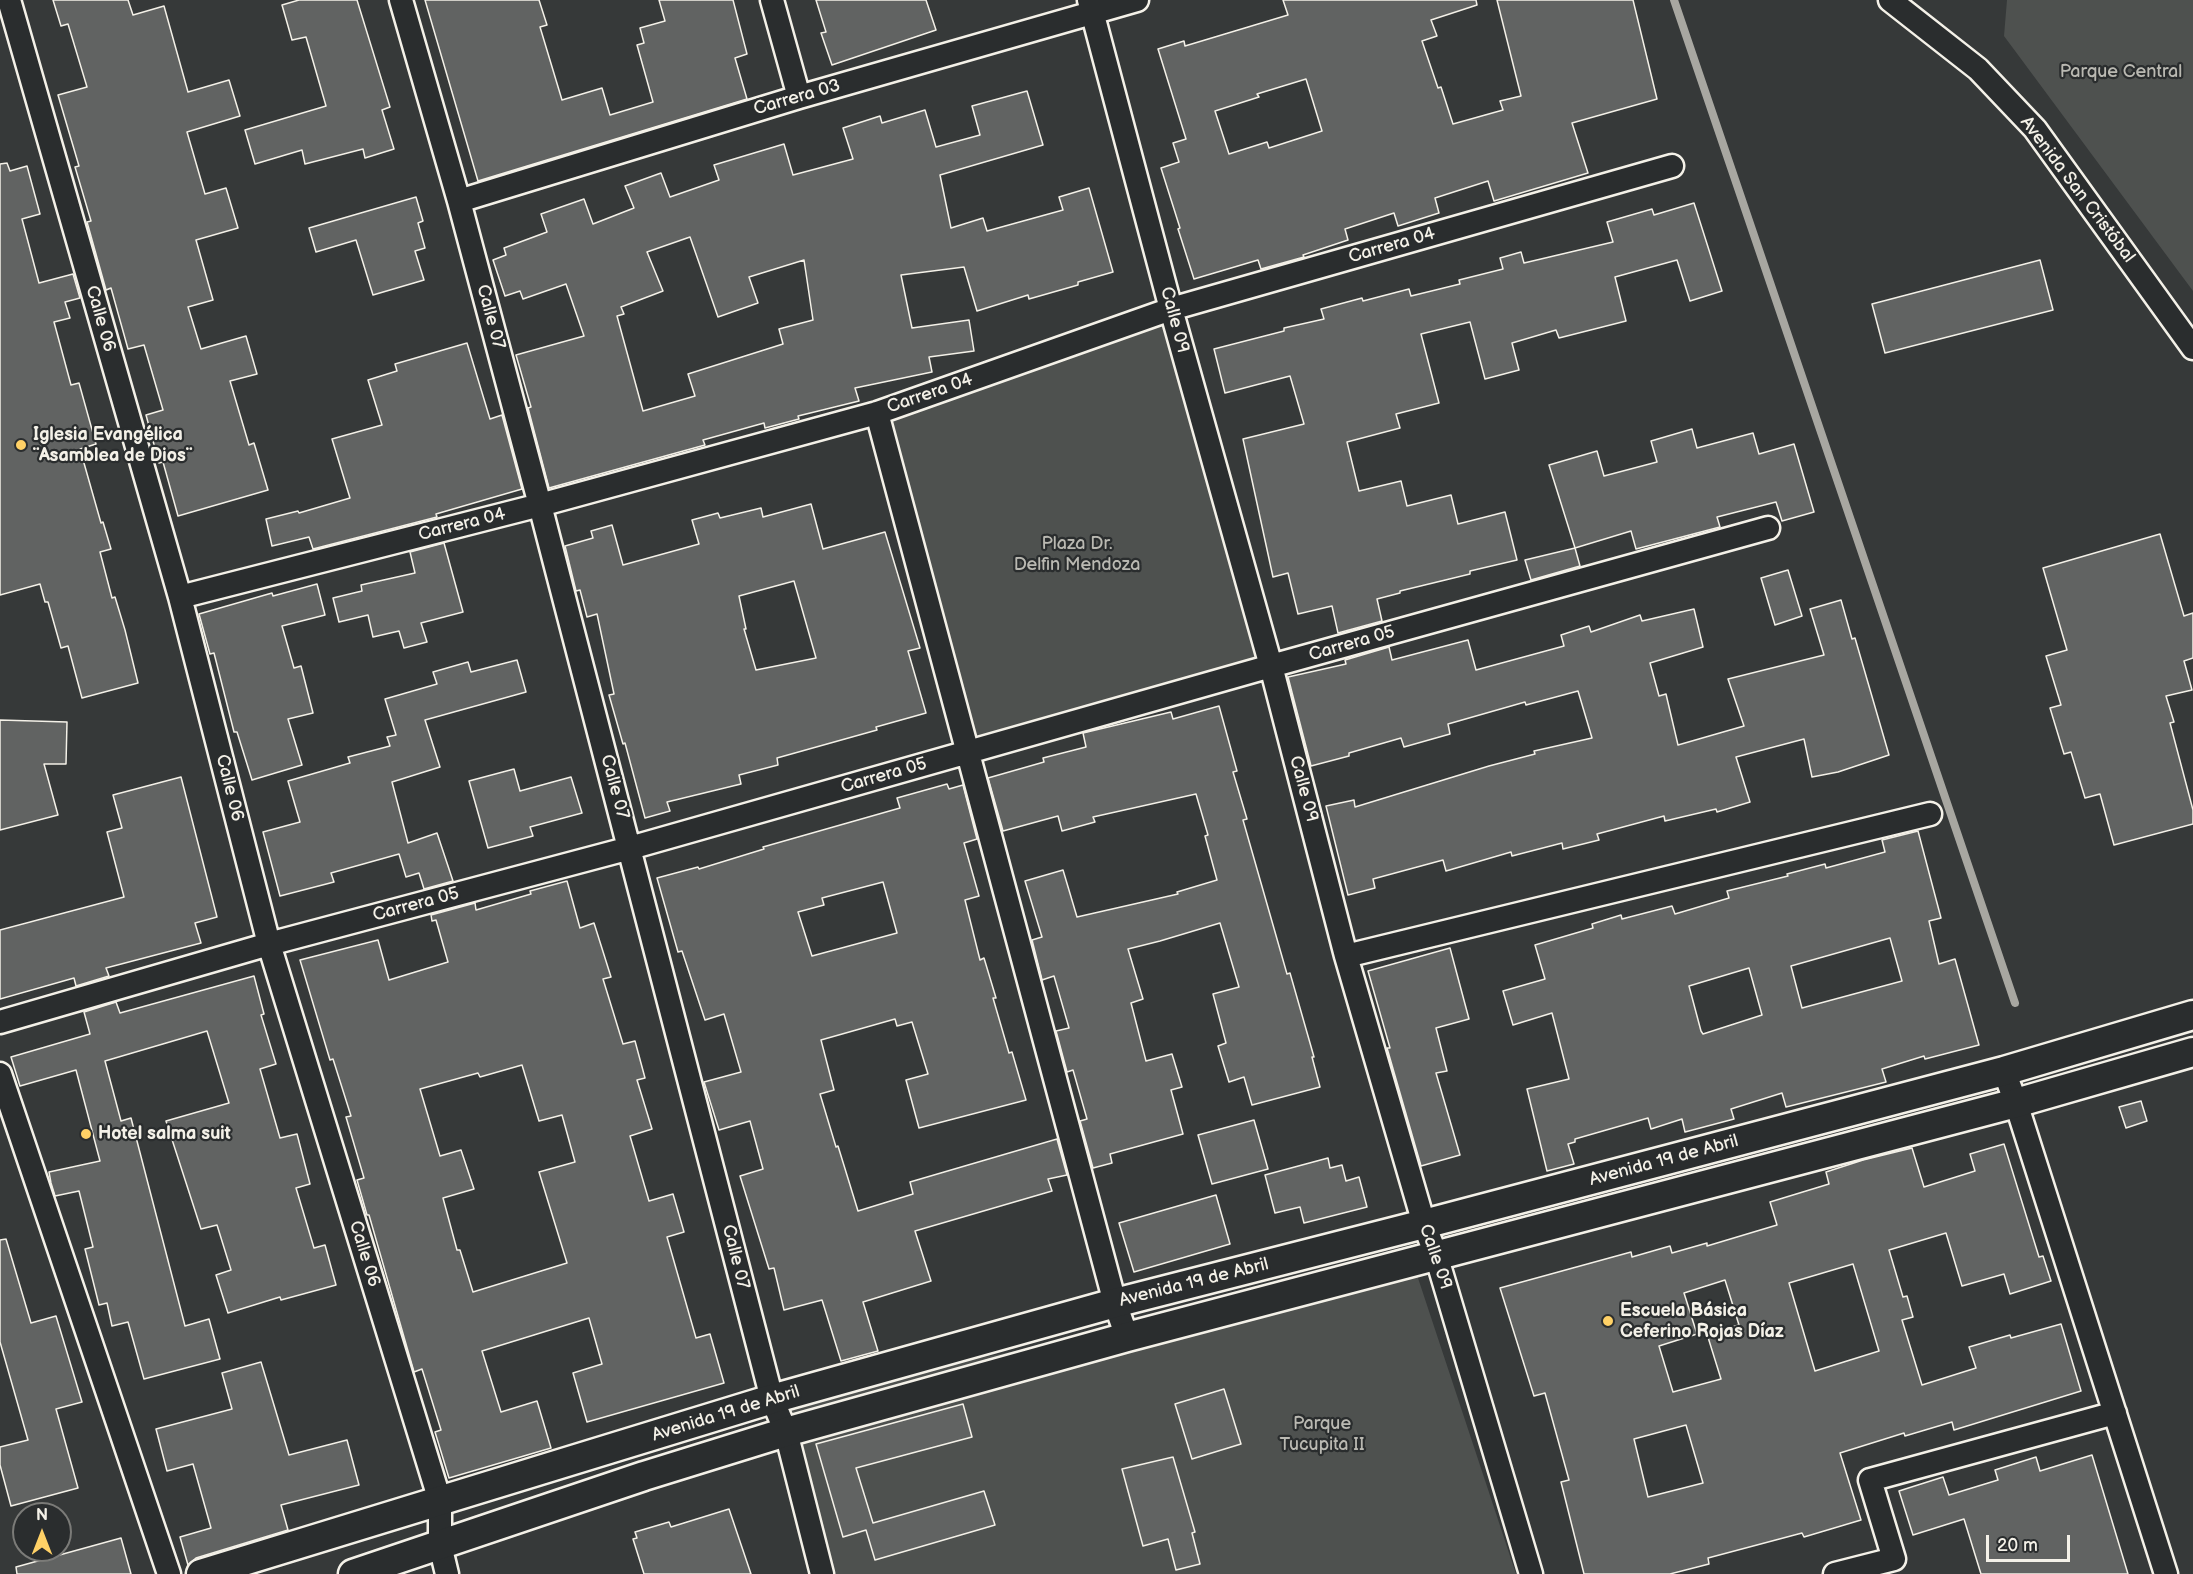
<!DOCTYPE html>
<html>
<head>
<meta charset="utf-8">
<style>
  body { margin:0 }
  #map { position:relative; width:2193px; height:1574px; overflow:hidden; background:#363939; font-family:"Balsamiq Sans",sans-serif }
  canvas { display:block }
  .north { position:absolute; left:12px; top:1502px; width:60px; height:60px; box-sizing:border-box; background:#2a2d2e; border:2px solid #7b7b78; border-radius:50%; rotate:0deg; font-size:16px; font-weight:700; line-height:24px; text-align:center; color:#f4f1e8 }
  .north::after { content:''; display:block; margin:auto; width:21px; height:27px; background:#ffd166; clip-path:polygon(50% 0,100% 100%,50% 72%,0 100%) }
  .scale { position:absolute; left:1986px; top:1535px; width:84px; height:27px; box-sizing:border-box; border:3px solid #f4f1e8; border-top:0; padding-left:8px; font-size:18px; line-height:21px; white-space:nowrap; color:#f4f1e8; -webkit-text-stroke:4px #2a2d2e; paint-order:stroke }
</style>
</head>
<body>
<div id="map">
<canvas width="2193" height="1574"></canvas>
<div class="north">N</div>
<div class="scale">20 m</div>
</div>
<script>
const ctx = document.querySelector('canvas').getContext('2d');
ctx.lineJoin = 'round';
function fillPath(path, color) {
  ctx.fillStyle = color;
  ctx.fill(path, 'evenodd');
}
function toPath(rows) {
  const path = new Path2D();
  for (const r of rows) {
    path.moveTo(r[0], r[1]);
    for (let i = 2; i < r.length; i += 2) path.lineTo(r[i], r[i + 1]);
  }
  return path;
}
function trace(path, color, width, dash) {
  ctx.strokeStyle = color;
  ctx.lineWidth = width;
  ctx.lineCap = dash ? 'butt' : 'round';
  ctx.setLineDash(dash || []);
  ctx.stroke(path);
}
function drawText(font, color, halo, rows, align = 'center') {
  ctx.font = font + ' "Balsamiq Sans",sans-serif';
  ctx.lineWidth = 4.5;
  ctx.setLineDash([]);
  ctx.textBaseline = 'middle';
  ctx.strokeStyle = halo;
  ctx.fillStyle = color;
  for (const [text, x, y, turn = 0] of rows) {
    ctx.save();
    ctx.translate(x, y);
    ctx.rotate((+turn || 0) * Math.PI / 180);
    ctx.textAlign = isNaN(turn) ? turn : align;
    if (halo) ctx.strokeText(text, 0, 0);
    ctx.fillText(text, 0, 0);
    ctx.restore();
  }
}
const green = toPath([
  [2007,0,2193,0,2193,291,2004,36],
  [1171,309,1271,666,969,752,877,413],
  [1416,1272,1516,1574,818,1574,772,1399]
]);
const stream = toPath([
  [1674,0,2015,1003]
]);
const building = toPath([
  [53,0,128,0,133,15,164,6,188,92,229,80,240,116,187,132,205,194,226,188,238,228,196,240,213,300,188,307,201,349,246,336,257,374,230,381,249,445,254,443,268,490,178,516,163,462,159,463,146,415,163,410,144,345,128,349,111,288,106,290,87,222,91,221,75,167,79,166,58,95,87,87,68,24,61,26,53,0],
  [299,0,357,0,390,107,382,110,394,149,365,158,363,149,305,164,302,150,255,164,245,130,326,106,306,37,292,40,282,5,299,0],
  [425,0,539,0,547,25,540,27,562,100,602,88,610,115,653,102,637,45,644,43,640,28,665,21,659,0,733,0,747,54,735,58,747,99,478,181,425,0],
  [816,0,926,0,936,30,832,65,821,33,826,32,816,0],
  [1283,0,1476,0,1477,5,1431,20,1437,36,1422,41,1438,88,1441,87,1453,124,1503,110,1500,101,1521,96,1497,0,1633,0,1657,99,1572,123,1588,173,1494,201,1488,181,1435,198,1439,213,1398,226,1394,213,1345,229,1348,240,1303,255,1304,257,1261,269,1258,260,1194,279,1178,229,1180,228,1161,168,1179,162,1173,143,1186,139,1158,49,1184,41,1185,46,1288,15,1283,0],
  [1306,79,1322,131,1269,148,1267,142,1229,154,1215,111,1259,97,1257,94,1306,79],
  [1027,91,1043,145,940,175,951,228,983,218,987,231,1063,210,1059,197,1089,188,1113,272,1078,282,1078,285,1029,299,1028,295,977,311,964,267,901,275,912,328,969,320,974,351,929,357,932,372,855,388,859,401,798,416,799,419,765,428,764,423,703,440,705,445,549,488,528,408,531,407,516,355,584,336,566,284,523,299,520,291,505,296,493,260,506,255,504,248,547,232,541,214,584,199,593,224,634,208,625,186,661,173,670,197,719,180,714,165,784,144,793,175,853,159,843,128,880,116,882,123,925,110,936,147,980,135,972,106,1027,91],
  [690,237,718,317,758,303,749,277,804,260,813,320,779,329,783,344,688,374,695,396,643,411,617,316,624,314,621,307,663,291,647,252,690,237],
  [7,163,10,171,27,166,40,214,22,219,39,283,73,274,80,298,65,302,70,318,54,322,71,385,79,383,96,444,80,449,101,523,103,522,111,549,100,552,112,598,115,597,125,630,138,683,82,698,68,646,61,648,48,602,45,602,40,584,0,595,0,164,7,163],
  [416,197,423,221,418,223,425,248,415,251,424,280,373,295,356,240,316,252,309,228,416,197],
  [1694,203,1722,291,1690,301,1677,260,1615,277,1626,321,1559,338,1556,330,1512,343,1519,370,1485,379,1470,322,1421,334,1439,403,1396,414,1400,428,1347,442,1359,491,1401,481,1407,506,1451,495,1458,524,1505,512,1517,560,1470,571,1470,574,1400,591,1400,593,1377,599,1382,621,1338,633,1332,606,1298,614,1288,573,1273,577,1243,439,1304,424,1290,376,1225,393,1214,349,1284,331,1284,328,1324,319,1321,309,1362,298,1363,301,1409,289,1411,296,1460,284,1459,280,1503,269,1500,258,1521,252,1524,263,1613,242,1607,222,1652,209,1654,215,1694,203],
  [2040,260,2053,310,1885,353,1872,304,2040,260],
  [467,343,490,419,502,415,522,489,436,514,437,517,313,549,309,537,272,546,266,519,298,511,299,513,350,498,332,439,382,425,368,380,397,371,395,364,467,343],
  [1692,429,1697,448,1753,433,1759,454,1794,444,1814,512,1782,521,1776,502,1717,517,1720,527,1636,549,1631,531,1575,548,1549,465,1597,451,1604,476,1657,462,1651,441,1692,429],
  [811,504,823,549,885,532,920,648,908,651,926,713,876,727,877,730,777,758,778,765,739,775,741,784,667,802,670,811,645,818,625,743,623,744,609,695,614,694,597,614,587,617,580,590,576,591,565,546,593,538,591,531,612,525,623,565,699,544,692,520,718,513,720,518,761,508,763,517,811,504],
  [794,581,816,658,756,670,744,629,746,629,739,596,794,581],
  [2160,534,2184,616,2193,613,2193,658,2184,661,2192,690,2166,696,2174,722,2170,723,2193,810,2193,824,2114,845,2100,794,2085,798,2071,752,2064,754,2050,708,2061,705,2046,656,2067,650,2043,568,2160,534],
  [444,543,463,612,421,623,427,642,404,648,399,631,373,637,368,615,339,622,333,598,362,591,361,585,415,573,410,552,444,543],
  [1575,548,1580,566,1531,580,1525,560,1575,548],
  [1788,570,1802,616,1775,625,1761,578,1788,570],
  [317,584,325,615,282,626,294,668,301,666,313,713,288,719,302,765,252,780,237,732,234,732,214,653,210,654,199,614,272,593,273,596,317,584],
  [1841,600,1852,639,1855,638,1889,755,1838,772,1812,777,1804,739,1736,757,1750,802,1717,812,1716,809,1665,821,1664,816,1597,834,1599,840,1563,849,1562,843,1512,856,1511,852,1446,871,1443,860,1373,879,1375,888,1348,895,1326,806,1354,800,1355,807,1489,766,1535,754,1534,751,1592,738,1578,691,1526,705,1525,702,1448,724,1450,734,1404,747,1401,738,1349,753,1349,756,1311,766,1288,677,1346,664,1345,660,1389,647,1392,660,1468,640,1476,670,1564,646,1561,635,1589,626,1591,632,1640,615,1642,621,1694,609,1703,647,1650,663,1659,696,1666,694,1678,745,1744,726,1728,679,1824,655,1810,609,1841,600],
  [517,660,526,692,425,720,440,767,392,782,408,843,437,833,453,881,424,889,419,873,406,877,399,854,331,873,334,882,280,896,263,832,300,822,288,781,350,763,348,757,390,746,387,737,396,735,385,699,437,684,433,672,468,662,471,672,517,660],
  [1219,706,1237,771,1233,772,1247,819,1243,820,1287,974,1290,973,1314,1057,1312,1057,1320,1087,1252,1105,1244,1077,1229,1082,1218,1046,1226,1043,1213,994,1239,987,1220,923,1160,941,1128,949,1143,999,1131,1003,1146,1061,1172,1054,1182,1087,1171,1090,1183,1134,1110,1154,1112,1163,1093,1168,1080,1121,1087,1119,1073,1070,1067,1072,1056,1031,1069,1028,1054,976,1042,980,1032,940,1042,937,1025,881,1063,870,1077,917,1178,894,1177,892,1217,880,1205,836,1208,835,1196,794,1093,817,1095,822,1062,831,1058,816,1003,831,988,778,1044,762,1043,758,1086,747,1083,733,1171,712,1173,719,1219,706],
  [0,720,67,722,66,764,44,764,58,815,0,830,0,720],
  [514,769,520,791,571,777,582,813,530,827,533,836,488,848,469,781,514,769],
  [181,777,217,917,195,923,201,943,106,968,109,976,76,986,74,978,0,999,0,930,124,897,107,832,122,828,113,795,181,777],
  [947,784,949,789,963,785,977,839,964,843,979,896,965,900,980,960,984,958,996,998,993,998,1009,1053,1012,1052,1026,1100,919,1128,906,1080,928,1074,912,1022,897,1026,895,1019,821,1040,834,1090,820,1094,836,1147,838,1146,858,1211,913,1194,910,1182,1057,1139,1067,1175,1048,1179,1052,1191,915,1231,931,1281,863,1302,878,1351,841,1361,822,1300,784,1310,774,1268,769,1269,740,1176,763,1169,750,1121,719,1130,704,1082,741,1072,724,1014,705,1020,682,951,678,952,657,878,698,867,699,869,764,849,763,847,900,808,897,798,947,784],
  [883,882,897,933,812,956,798,912,824,905,822,898,883,882],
  [1918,831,1941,918,1929,921,1939,964,1955,959,1979,1045,1925,1059,1924,1056,1882,1069,1886,1082,1786,1107,1782,1093,1731,1109,1734,1119,1685,1132,1682,1119,1651,1129,1648,1118,1575,1139,1575,1142,1568,1144,1574,1164,1547,1171,1527,1089,1569,1079,1552,1013,1513,1025,1503,991,1545,979,1535,945,1593,928,1592,924,1621,915,1622,919,1672,906,1675,914,1729,898,1727,891,1788,876,1787,874,1825,864,1826,868,1885,852,1882,840,1918,831],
  [1890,938,1902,981,1802,1008,1791,966,1890,938],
  [1749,968,1762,1015,1703,1034,1701,1031,1689,986,1749,968],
  [567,881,580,928,594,923,611,977,603,979,623,1044,635,1041,645,1078,637,1080,652,1129,630,1136,649,1201,673,1194,684,1232,667,1237,696,1338,710,1334,724,1383,587,1422,573,1373,602,1364,589,1318,482,1351,501,1412,537,1401,551,1448,449,1478,435,1432,441,1430,422,1369,414,1372,369,1215,367,1215,357,1180,364,1178,346,1117,351,1116,333,1059,330,1060,300,960,378,940,389,980,448,962,436,920,432,921,431,915,475,903,476,910,531,894,530,891,567,881],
  [522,1065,539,1121,562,1115,575,1162,539,1172,567,1263,473,1292,460,1250,457,1250,443,1198,474,1189,461,1150,440,1156,420,1089,478,1073,480,1077,522,1065],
  [1450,948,1469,1019,1436,1028,1447,1071,1436,1073,1460,1155,1421,1166,1387,1048,1390,1048,1368,971,1450,948],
  [254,976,264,1014,261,1015,276,1064,260,1069,280,1138,297,1134,310,1184,296,1188,314,1248,325,1245,336,1285,281,1300,280,1297,228,1313,216,1275,231,1270,217,1225,201,1229,166,1121,229,1103,207,1031,105,1061,121,1121,131,1118,185,1326,209,1319,220,1359,144,1379,128,1322,112,1326,107,1303,99,1305,85,1249,93,1247,79,1191,55,1196,51,1183,49,1172,100,1161,76,1070,20,1086,11,1057,90,1034,84,1012,116,1002,120,1013,254,976],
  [2141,1101,2147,1121,2126,1128,2119,1107,2141,1101],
  [1254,1120,1268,1169,1212,1184,1198,1135,1254,1120],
  [2004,1144,2039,1257,2043,1256,2051,1281,2010,1294,2004,1274,1962,1286,1946,1233,1889,1250,1903,1297,1907,1296,1913,1317,1902,1320,1922,1385,1976,1368,1969,1347,2010,1335,2011,1338,2061,1324,2081,1391,1954,1430,1952,1422,1905,1436,1904,1433,1840,1453,1861,1520,1804,1537,1802,1533,1708,1558,1709,1564,1670,1574,1584,1574,1561,1482,1569,1480,1545,1393,1534,1396,1500,1288,1631,1252,1632,1257,1670,1246,1672,1253,1707,1243,1707,1246,1777,1225,1770,1202,1829,1184,1826,1172,1863,1160,1912,1148,1924,1187,1975,1171,1970,1154,2004,1144],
  [1853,1264,1879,1351,1815,1371,1789,1283,1853,1264],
  [1725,1280,1739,1325,1707,1334,1721,1379,1673,1392,1659,1346,1697,1334,1684,1293,1725,1280],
  [1686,1425,1703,1483,1648,1497,1634,1439,1686,1425],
  [1328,1158,1330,1168,1342,1165,1346,1181,1359,1177,1367,1207,1304,1223,1300,1207,1275,1213,1265,1175,1328,1158],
  [1216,1195,1230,1244,1134,1272,1119,1223,1216,1195],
  [6,1239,31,1323,56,1316,82,1402,56,1409,78,1488,11,1506,0,1465,0,1447,28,1440,0,1342,0,1240,6,1239],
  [261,1362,289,1455,347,1440,359,1485,281,1505,288,1530,196,1558,188,1565,180,1537,211,1528,193,1464,167,1471,156,1429,232,1409,222,1373,261,1362],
  [1224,1389,1241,1444,1192,1459,1175,1404,1224,1389],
  [963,1404,972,1437,856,1468,873,1523,984,1491,995,1525,875,1560,866,1530,843,1537,816,1444,963,1404],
  [2092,1455,2128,1574,1981,1574,1964,1519,1913,1535,1899,1491,1943,1477,1949,1495,1998,1480,1995,1470,2036,1457,2040,1471,2092,1455],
  [1173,1457,1195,1532,1192,1533,1200,1564,1176,1570,1168,1539,1143,1546,1122,1469,1173,1457],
  [729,1509,751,1574,644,1574,633,1539,637,1538,635,1532,669,1522,671,1527,729,1509],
  [121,1538,131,1574,17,1574,16,1567,121,1538]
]);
const minor = toPath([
  [9,0,180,597,269,944,440,1501,440,1545,447,1574],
  [401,0,459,201,540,505,772,1399,786,1432,822,1574],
  [772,0,799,97],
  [1089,0,1171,309,1271,666,1346,956,1424,1224,1436,1255,1531,1574],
  [1890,0,1978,69,2035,129,2193,348],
  [459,201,799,97,1137,0],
  [877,413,1115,1303,1127,1337],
  [180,597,540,505,877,413,1171,309,1672,166],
  [1346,956,1930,814],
  [0,1022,269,944,630,848,1271,666,1768,528],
  [2004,1071,2016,1103,2166,1574],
  [0,1074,169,1574],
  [1835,1574,1894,1559,1870,1480,2115,1413]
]);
const tertiary = toPath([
  [201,1574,772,1399,1115,1303,1424,1224,2004,1071,2193,1015],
  [353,1574,644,1476,786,1432,1127,1337,2016,1103,2193,1052]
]);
const markers = [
  [21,445,6,"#ffd166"],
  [86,1134,6,"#ffd166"],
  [1608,1321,6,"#ffd166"]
];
const parkNames = [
  ["Parque Central",2121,72],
  ["Plaza Dr.",1077,544],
  ["Delfin Mendoza",1077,565],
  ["Parque",1322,1424],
  ["Tucupita II",1322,1445]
];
const streetNames = [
  ["Carrera 03",797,98,-16],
  ["Avenida San Cristóbal",2077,190,53],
  ["Carrera 04",1392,246,-16],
  ["Calle 07",490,317,75],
  ["Calle 06",100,319,74],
  ["Calle 09",1174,320,75],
  ["Carrera 04",930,394,-19],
  ["Carrera 04",462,525,-14],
  ["Carrera 05",1352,644,-16],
  ["Carrera 05",884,776,-16],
  ["Calle 07",614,787,75],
  ["Calle 06",229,788,76],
  ["Calle 09",1303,789,75],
  ["Carrera 05",416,905,-15],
  ["Avenida 19 de Abril",1664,1161,-15],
  ["Calle 06",364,1254,73],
  ["Calle 07",735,1257,76],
  ["Calle 09",1435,1257,71],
  ["Avenida 19 de Abril",1194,1283,-14],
  ["Avenida 19 de Abril",726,1414,-17]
];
const poiNames = [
  ["Iglesia Evangélica",33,435],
  ["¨Asamblea de Dios¨",33,456],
  ["Hotel salma suit",98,1134],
  ["Escuela Básica",1620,1311],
  ["Ceferino Rojas Díaz",1620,1332]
];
fillPath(green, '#4e514f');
trace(stream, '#a8a7a1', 8);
fillPath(building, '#616362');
trace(building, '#f4f1e8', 1.5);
trace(minor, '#f4f1e8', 27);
trace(tertiary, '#f4f1e8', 33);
trace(minor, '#2a2d2e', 22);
trace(tertiary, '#2a2d2e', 28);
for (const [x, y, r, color] of markers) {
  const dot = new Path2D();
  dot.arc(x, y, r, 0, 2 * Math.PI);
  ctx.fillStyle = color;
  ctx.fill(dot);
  trace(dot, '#2a2d2e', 2);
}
drawText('18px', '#bab9b2', '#2a2d2e', parkNames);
drawText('18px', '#f4f1e8', '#2a2d2e', streetNames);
drawText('bold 18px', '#f4f1e8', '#2a2d2e', poiNames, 'left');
</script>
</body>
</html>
